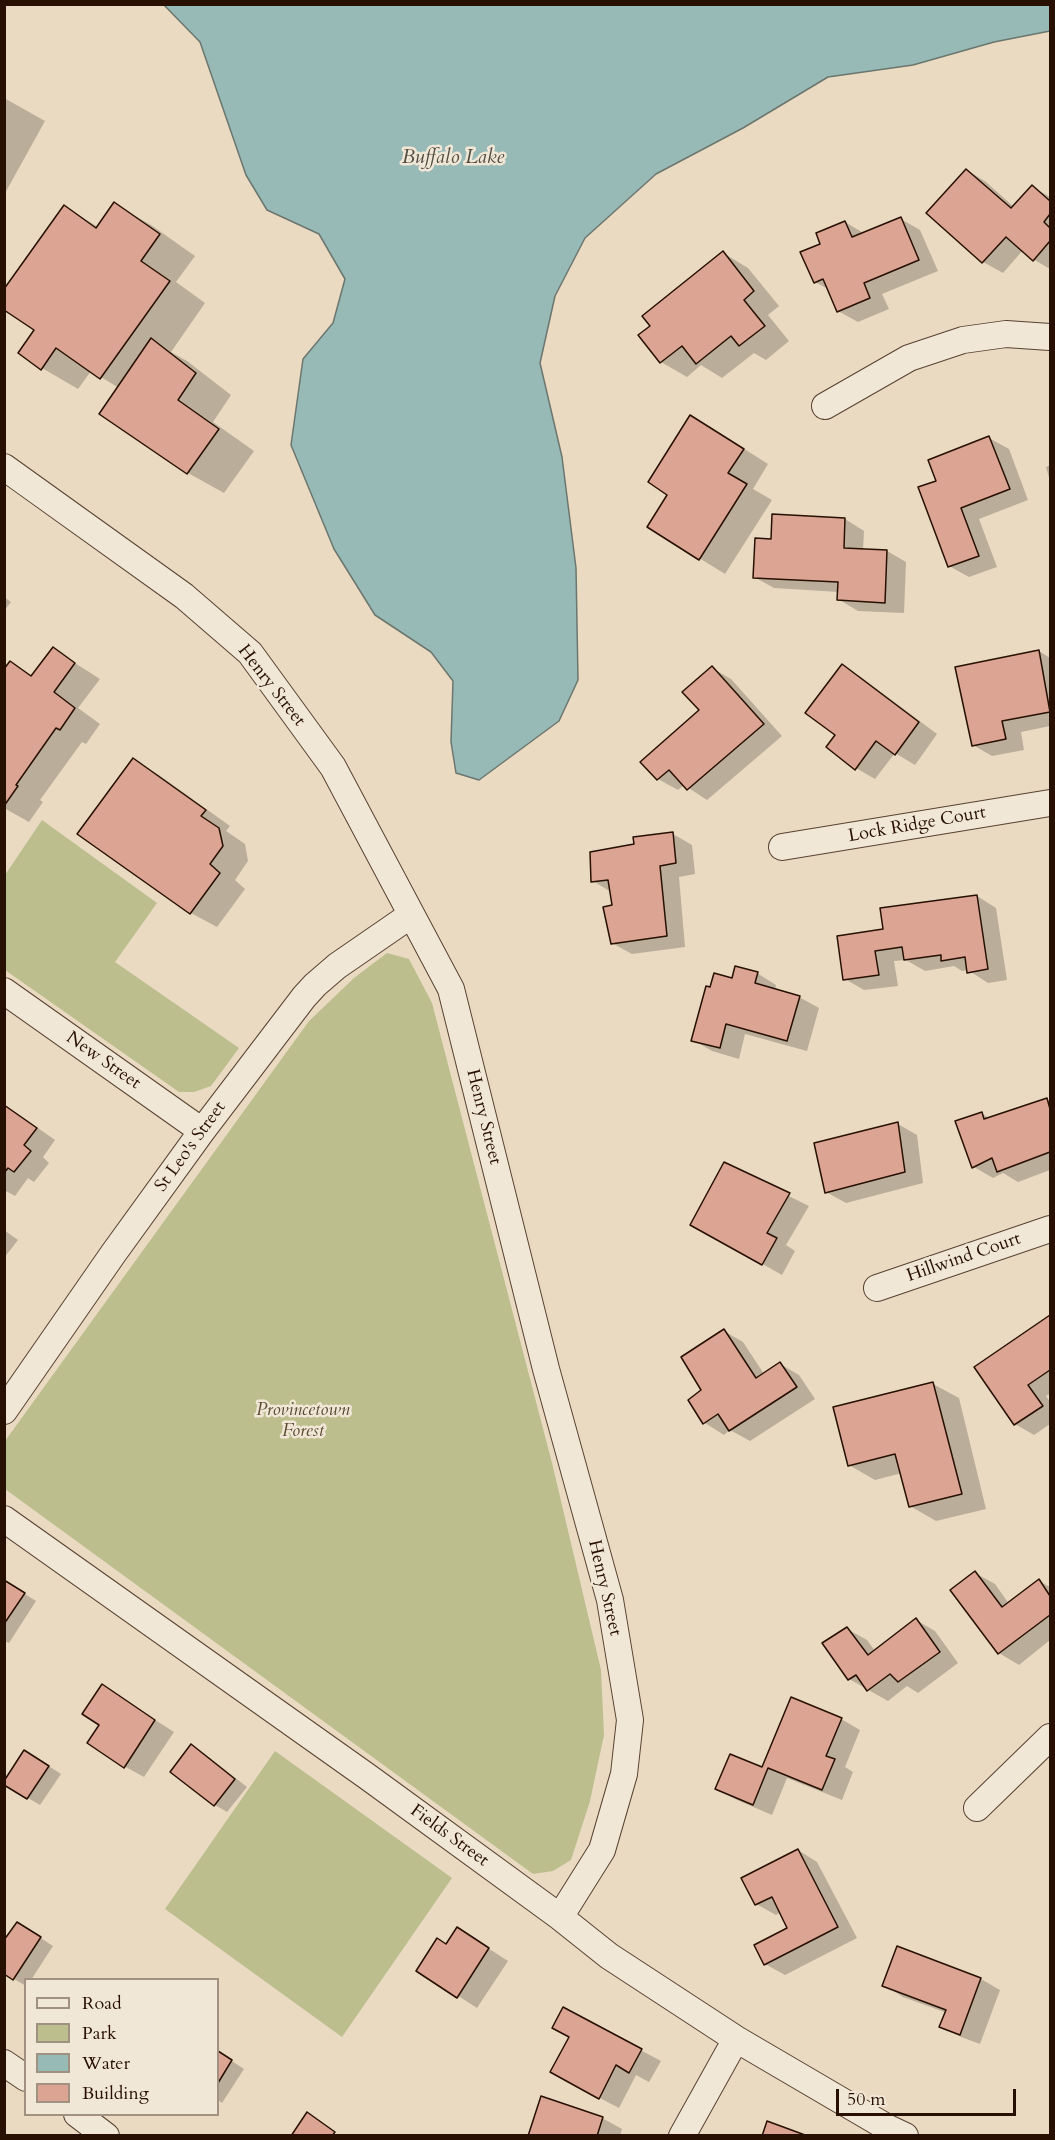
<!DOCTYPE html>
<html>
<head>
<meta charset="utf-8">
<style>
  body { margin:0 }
  #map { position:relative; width:1055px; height:2140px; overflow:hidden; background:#e9dac1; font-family:Cardo,serif }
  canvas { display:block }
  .frame { position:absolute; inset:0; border:6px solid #270f01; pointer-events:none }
  .legend { position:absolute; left:24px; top:1978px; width:195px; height:138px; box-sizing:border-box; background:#f1e7d7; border:2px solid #a09181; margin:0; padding:8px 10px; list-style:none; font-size:18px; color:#270f01 }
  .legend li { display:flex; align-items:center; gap:12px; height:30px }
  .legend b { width:30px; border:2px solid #a09181 }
  .scale { position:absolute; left:836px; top:2089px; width:180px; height:27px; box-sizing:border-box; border:3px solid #270f01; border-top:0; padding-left:8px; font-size:18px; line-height:21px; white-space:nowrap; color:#270f01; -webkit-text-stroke:4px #f1e7d7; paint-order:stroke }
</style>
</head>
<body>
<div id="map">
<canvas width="1055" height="2140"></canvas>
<div class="frame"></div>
<ul class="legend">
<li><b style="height:8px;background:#f1e7d7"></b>Road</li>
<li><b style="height:16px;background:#bcbe8e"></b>Park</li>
<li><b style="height:16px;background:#98bab7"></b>Water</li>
<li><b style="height:16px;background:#dba493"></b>Building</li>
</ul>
<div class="scale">50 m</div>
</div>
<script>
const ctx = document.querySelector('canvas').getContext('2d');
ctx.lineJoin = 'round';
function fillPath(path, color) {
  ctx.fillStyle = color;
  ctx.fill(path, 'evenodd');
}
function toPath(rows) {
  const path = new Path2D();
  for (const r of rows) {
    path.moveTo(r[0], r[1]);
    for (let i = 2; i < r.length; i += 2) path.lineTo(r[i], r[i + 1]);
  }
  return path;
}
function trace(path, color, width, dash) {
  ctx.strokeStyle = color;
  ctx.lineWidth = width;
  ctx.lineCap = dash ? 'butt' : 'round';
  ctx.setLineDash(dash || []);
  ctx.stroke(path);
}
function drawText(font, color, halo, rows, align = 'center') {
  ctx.font = font + ' Cardo,serif';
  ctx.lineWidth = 5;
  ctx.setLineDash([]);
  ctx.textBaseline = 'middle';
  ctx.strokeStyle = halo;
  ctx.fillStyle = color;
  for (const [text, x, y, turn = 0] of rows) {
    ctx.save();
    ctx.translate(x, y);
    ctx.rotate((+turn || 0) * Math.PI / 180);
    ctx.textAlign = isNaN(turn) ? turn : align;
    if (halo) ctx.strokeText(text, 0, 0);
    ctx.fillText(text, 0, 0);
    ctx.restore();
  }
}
const green = toPath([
  [42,820,157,903,115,962,239,1048,211,1086,194,1092,179,1092,5,970,5,875],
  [387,953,409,959,432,1003,552,1463,601,1670,604,1735,590,1801,571,1860,553,1871,533,1874,5,1489,5,1441,309,1021,354,978],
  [275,1751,452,1878,342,2037,165,1909]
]);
const water = toPath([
  [1050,4,1050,31,994,42,913,65,828,77,743,128,656,174,585,238,555,296,540,363,562,457,576,568,578,680,559,721,479,780,456,773,451,742,453,681,431,652,375,615,334,549,291,445,303,359,333,323,345,279,319,234,267,210,246,175,200,42,164,5,1050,4]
]);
const shadow = toPath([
  [4,98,45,121,4,195],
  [967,170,986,182,1014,207,1033,187,1050,197,1050,269,1033,259,1023,250,1003,273,983,262,928,213],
  [114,204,151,225,195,256,176,282,205,303,171,352,187,361,231,395,213,422,254,451,224,493,188,473,119,388,91,371,78,389,42,368,36,330,65,207,98,227],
  [901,219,920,230,938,271,882,294,889,309,858,322,838,311,830,290,815,282,822,244,845,222,865,234],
  [723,253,748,268,779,306,768,315,789,341,766,360,754,353,722,378,701,365,687,377,661,362,652,326],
  [716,431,768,464,753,489,772,500,725,574,649,527],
  [989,438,1009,449,1028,500,979,519,997,567,969,577,949,566,938,482],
  [1050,465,1050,481,1046,467],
  [845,519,864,531,863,550,887,551,906,562,904,613,858,611,838,599,839,592,774,588,754,577,773,541],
  [4,597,11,602,4,611],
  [53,649,100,679,78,708,100,724,86,744,82,742,40,800,43,802,29,822,4,808,4,672,11,663,33,676],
  [1039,651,1050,658,1050,726,1021,732,1024,750,992,756,973,745],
  [842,666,861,677,937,734,915,765,895,753,875,779,856,768,837,735],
  [712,668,731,679,782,736,707,800,684,785,678,790,658,779,642,762,701,710],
  [134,760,159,775,230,826,226,831,245,844,248,861,235,880,245,889,217,927,191,913,79,834],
  [673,834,692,845,695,874,679,877,685,947,632,954,612,943,614,906,611,892,593,881,636,845],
  [977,896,996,908,1007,980,988,983,968,970,962,971,954,966,925,971,906,960,894,961,898,986,864,990,845,979,885,930],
  [757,973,776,985,775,990,799,997,819,1008,807,1051,745,1034,739,1059,712,1051,693,1040,733,980],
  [1047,1100,1050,1102,1050,1170,1018,1182,1003,1173,993,1178,974,1167,982,1114,991,1119],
  [4,1104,55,1140,43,1157,49,1163,34,1182,28,1178,15,1196,4,1190],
  [898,1124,917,1135,923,1183,846,1203,826,1192],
  [724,1164,809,1206,786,1245,795,1251,782,1275,692,1224],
  [4,1230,18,1240,4,1258],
  [1050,1317,1050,1394,1046,1396,1050,1402,1050,1424,1034,1435,1015,1424,977,1367],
  [724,1331,743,1342,764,1374,780,1364,799,1375,815,1399,750,1441,730,1430,724,1435,705,1423,690,1400,703,1390],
  [933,1384,959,1398,986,1509,936,1521,910,1506,902,1473,875,1480,849,1465],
  [975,1573,995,1584,1009,1604,1039,1581,1050,1587,1050,1640,1019,1665,999,1653,952,1590],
  [4,1581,36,1601,9,1643,4,1641],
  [916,1620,935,1631,958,1663,918,1693,907,1686,888,1701,849,1679,847,1629,867,1640,875,1651],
  [102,1686,174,1732,144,1777,124,1766,101,1724],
  [841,1719,860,1730,845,1767,853,1772,842,1800,787,1778,772,1815,737,1800,717,1789,763,1769],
  [192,1746,205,1754,247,1787,227,1812,215,1805],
  [38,1759,61,1774,40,1805,28,1798],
  [798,1850,817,1862,857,1938,785,1975,765,1964,789,1928,781,1912,776,1915,756,1904],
  [30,1931,53,1946,31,1980,26,1980,26,1986,4,1973],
  [477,1941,508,1961,477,2008,418,1970],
  [898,1948,981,1979,1000,1990,980,2044,961,2037,941,2026,947,2013,903,1997,884,1985],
  [563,2009,661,2061,649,2082,636,2075,619,2108,571,2083,570,2037],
  [218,2052,244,2069,222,2103,218,2100],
  [602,2118,622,2129,620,2136,529,2136]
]);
const building = toPath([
  [966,169,1011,208,1032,185,1050,201,1050,214,1044,222,1050,228,1050,241,1033,261,1006,237,982,263,926,213,966,169],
  [114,202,160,234,141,261,170,281,100,379,56,348,41,370,18,353,34,330,4,310,4,289,64,205,96,228,114,202],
  [901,217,919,260,864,283,870,298,837,312,823,279,814,283,800,252,820,244,816,233,845,221,852,237,901,217],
  [723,251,754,291,744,300,765,326,739,346,731,336,696,364,682,346,660,363,638,335,650,326,642,316,723,251],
  [151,338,196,373,178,400,219,429,187,474,99,414,151,338],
  [690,415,744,449,728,473,747,484,699,560,647,527,667,495,648,482,690,415],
  [989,436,1010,489,961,508,979,556,948,567,918,487,936,481,928,460,989,436],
  [772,514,845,518,844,548,887,550,885,603,837,600,838,582,753,578,755,538,771,539,772,514],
  [53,647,75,663,54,692,75,708,60,730,56,728,16,785,18,786,4,806,4,669,10,661,31,676,53,647],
  [1039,650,1050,712,1002,721,1006,739,972,746,955,667,1039,650],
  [842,664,919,722,895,755,876,741,855,770,826,747,835,735,805,713,842,664],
  [712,666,764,724,687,790,669,770,657,780,640,762,699,710,682,692,712,666],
  [133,758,206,810,201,816,219,828,223,846,210,864,220,873,190,914,77,834,133,758],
  [673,832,676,863,660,866,667,936,611,944,603,907,612,905,608,880,591,882,590,852,634,844,633,837,673,832],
  [977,895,988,969,967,973,965,957,941,961,941,955,904,960,902,947,875,951,879,975,843,980,837,936,883,929,880,908,977,895],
  [735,966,758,972,755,983,800,996,787,1041,726,1024,720,1048,691,1041,706,986,710,987,714,973,732,978,735,966],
  [1047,1098,1050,1109,1050,1152,997,1172,992,1158,972,1168,955,1121,982,1112,984,1119,1047,1098],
  [4,1105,37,1128,24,1145,31,1151,14,1172,8,1168,4,1173,4,1105],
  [898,1122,905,1172,825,1193,814,1143,898,1122],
  [724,1162,790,1193,767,1233,777,1238,762,1265,690,1225,724,1162],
  [1050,1315,1050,1370,1028,1385,1043,1406,1014,1425,974,1367,1050,1315],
  [724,1329,756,1378,780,1362,797,1387,729,1431,718,1414,703,1424,688,1400,701,1390,681,1357,724,1329],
  [933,1382,962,1494,909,1507,895,1454,848,1466,833,1407,933,1382],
  [975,1571,1002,1607,1039,1579,1050,1596,1050,1615,998,1654,950,1590,975,1571],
  [4,1580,25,1593,4,1624,4,1580],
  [916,1618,940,1652,898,1682,890,1674,867,1691,856,1675,848,1680,822,1643,847,1627,868,1655,916,1618],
  [102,1684,155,1720,124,1768,87,1743,99,1725,82,1714,102,1684],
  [791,1697,842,1718,826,1756,835,1759,822,1790,768,1768,753,1805,715,1789,730,1754,762,1767,791,1697],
  [191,1744,235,1779,214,1806,170,1772,191,1744],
  [24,1750,49,1766,27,1799,4,1785,4,1781,24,1750],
  [798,1849,838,1927,764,1965,754,1945,787,1928,772,1897,755,1905,741,1878,798,1849],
  [17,1922,41,1937,13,1980,4,1974,4,1940,17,1922],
  [457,1927,489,1948,457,1998,416,1971,437,1938,446,1944,457,1927],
  [897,1946,981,1978,960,2035,939,2027,946,2010,882,1986,897,1946],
  [563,2007,642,2049,629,2073,616,2065,599,2099,550,2072,569,2037,552,2028,563,2007],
  [218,2051,232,2060,218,2083,218,2051],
  [541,2096,603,2117,597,2136,528,2136,541,2096],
  [307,2112,335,2132,332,2136,291,2136,307,2112],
  [767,2121,805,2135,805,2136,762,2136,767,2121]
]);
const street = toPath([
  [825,406,909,358,963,340,1006,334,1050,337],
  [4,467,184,596,250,653,333,767,451,989,546,1369,610,1600,630,1720,624,1774,602,1850,560,1917],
  [782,847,1050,803],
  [4,991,202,1131],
  [877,1288,1050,1229],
  [4,1411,113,1254,202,1131,304,997,315,985,337,966,411,915],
  [4,1519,368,1777,560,1917,609,1956,736,2039,888,2128,905,2136],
  [977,1808,1050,1737],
  [4,2063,26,2078],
  [77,2114,106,2136],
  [682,2136,736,2039]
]);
const streetNames = [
  ["Henry Street",271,686,52],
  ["Lock Ridge Court",917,825,-10],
  ["New Street",103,1061,35],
  ["Henry Street",483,1117,76],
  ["St Leo's Street",191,1147,-54],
  ["Hillwind Court",964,1258,-19],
  ["Henry Street",604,1588,77],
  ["Fields Street",449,1836,36]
];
const parkNames = [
  ["Provincetown",303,1411],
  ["Forest",303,1432]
];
const waterNames = [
  ["Buffalo Lake",453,158]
];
fillPath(green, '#bcbe8e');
fillPath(water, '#98bab7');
trace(water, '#6b766e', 1.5);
fillPath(shadow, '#0003');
fillPath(building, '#dba493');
trace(building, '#270f01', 1.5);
trace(street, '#584231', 28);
trace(street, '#f1e7d7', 26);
drawText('18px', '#270f01', '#f1e7d7', streetNames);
drawText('italic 18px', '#5b4c32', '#f1e7d7', parkNames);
drawText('italic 20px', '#4f4b41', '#f1e7d7', waterNames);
</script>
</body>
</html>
